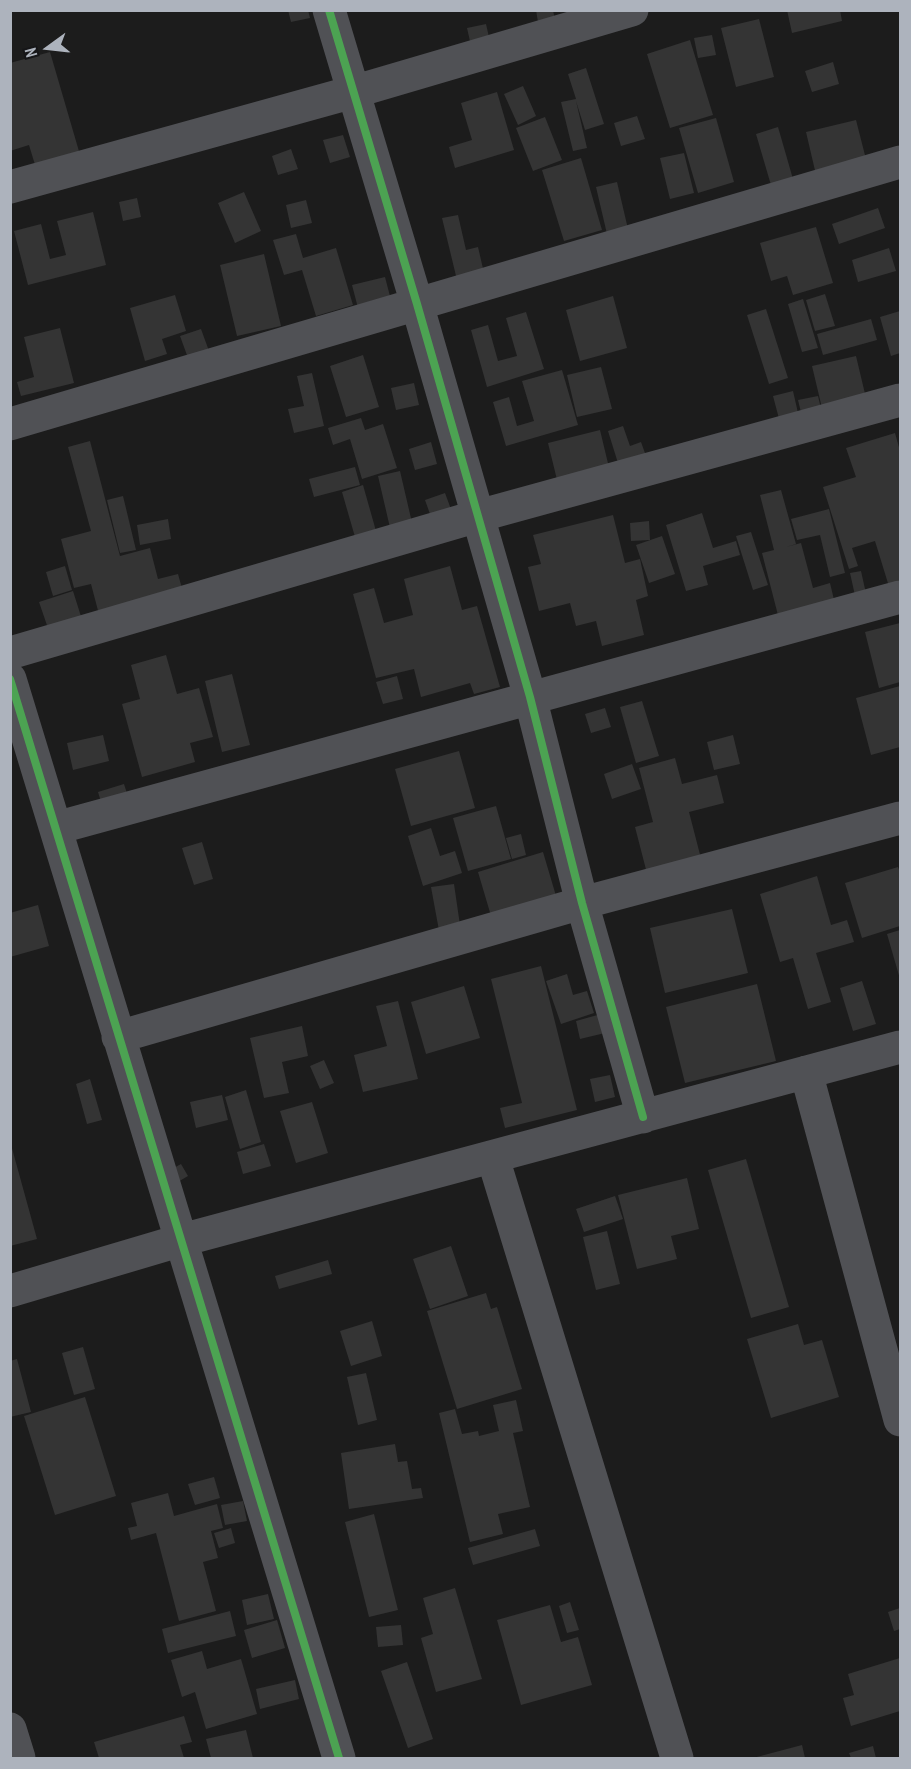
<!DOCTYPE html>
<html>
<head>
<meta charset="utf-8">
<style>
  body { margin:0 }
  #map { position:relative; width:911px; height:1769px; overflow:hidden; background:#1c1c1c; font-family:"PT Sans Narrow",sans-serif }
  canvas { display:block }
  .frame { position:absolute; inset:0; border:12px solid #adb3bd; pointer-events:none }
  .north { position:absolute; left:18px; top:18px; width:60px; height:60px; -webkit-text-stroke:4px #161618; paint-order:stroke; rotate:255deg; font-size:16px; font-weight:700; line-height:24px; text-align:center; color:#adb3bd }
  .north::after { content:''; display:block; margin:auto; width:21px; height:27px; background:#adb3bd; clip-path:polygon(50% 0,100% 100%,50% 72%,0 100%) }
</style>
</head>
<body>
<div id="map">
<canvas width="911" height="1769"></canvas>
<div class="frame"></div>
<div class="north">N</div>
</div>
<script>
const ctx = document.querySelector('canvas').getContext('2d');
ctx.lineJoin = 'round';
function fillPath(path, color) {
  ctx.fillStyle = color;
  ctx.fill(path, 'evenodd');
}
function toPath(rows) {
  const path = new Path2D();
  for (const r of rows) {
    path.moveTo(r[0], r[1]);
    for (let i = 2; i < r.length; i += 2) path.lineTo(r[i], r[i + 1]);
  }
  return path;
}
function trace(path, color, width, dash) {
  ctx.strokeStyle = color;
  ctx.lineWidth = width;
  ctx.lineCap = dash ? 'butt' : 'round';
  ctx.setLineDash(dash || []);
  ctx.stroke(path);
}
const building = toPath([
  [288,10,308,10,310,18,291,22],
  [536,10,553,10,557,31,540,34],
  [787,10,840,10,842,21,792,33],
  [759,19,774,77,736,87,721,28],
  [486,24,491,46,472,50,467,28],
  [712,35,716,55,698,58,694,38],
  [690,40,713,115,670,128,647,54],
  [50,52,83,165,39,178,29,145,10,151,10,63],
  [833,62,839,84,812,92,805,71],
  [586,68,604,124,585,130,576,101,587,148,573,151,561,102,576,99,568,74],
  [523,86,536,116,518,125,504,94],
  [497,92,514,150,455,168,449,147,472,140,461,103],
  [637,116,645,139,621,146,614,123],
  [545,117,562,160,533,171,516,128],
  [716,118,734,182,698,193,679,128],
  [856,120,868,167,817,179,806,132],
  [778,127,795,186,773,192,756,134],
  [343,135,350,157,330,163,323,140],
  [291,149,298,169,278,175,272,156],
  [684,153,694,193,670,199,660,158],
  [581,158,602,230,564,241,542,170],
  [617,182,628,229,607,234,596,187],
  [244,192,261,231,235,243,218,203],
  [137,198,141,217,123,221,119,202],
  [306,200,312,223,291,228,286,205],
  [878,208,885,228,839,244,832,224],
  [93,212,106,265,28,285,14,231,41,224,50,259,66,255,57,221],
  [458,215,466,250,478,247,484,273,457,280,442,218],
  [816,227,833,283,793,295,787,276,771,281,760,243],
  [296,234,303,258,336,248,353,305,316,316,302,270,284,275,273,240],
  [889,248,896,271,858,282,852,260],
  [264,254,281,326,237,336,220,265],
  [385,277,391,300,358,308,352,285],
  [825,294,835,326,815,331,806,300],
  [175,295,186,331,162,339,167,354,145,361,130,308],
  [613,296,627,348,580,361,566,310],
  [803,299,818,348,802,352,788,304],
  [766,309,788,378,769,384,747,315],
  [900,311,900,353,891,356,880,317],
  [526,312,544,369,487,387,471,330,488,325,498,361,517,356,506,318],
  [871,319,877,340,823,355,817,334],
  [60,328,74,383,21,396,17,382,34,377,24,337],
  [201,329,209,351,188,358,180,336],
  [363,355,379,407,346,417,330,366],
  [856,356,866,398,822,408,812,366],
  [601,367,612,409,577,417,567,375],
  [562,370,578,425,506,446,493,402,509,397,517,426,534,421,522,381],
  [312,373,324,426,294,433,288,409,304,406,297,376],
  [414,383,419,405,396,410,391,388],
  [793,391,801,426,782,430,773,396],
  [818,396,824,421,804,425,798,400],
  [361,418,365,430,383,424,397,468,362,479,350,439,333,445,328,428],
  [623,426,630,446,641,442,650,467,622,476,608,431],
  [600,430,612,480,560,492,548,443],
  [895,433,900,451,900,590,891,593,875,541,852,548,858,566,849,569,823,487,856,477,846,448],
  [90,441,120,556,150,548,158,579,178,574,185,599,101,622,91,584,74,588,61,539,91,531,68,447],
  [431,442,437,464,415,470,409,449],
  [355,467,360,485,314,497,309,479],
  [400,471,413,527,391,532,378,476],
  [363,485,376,531,355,537,342,492],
  [781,490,796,544,786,547,801,543,813,588,830,583,836,608,780,623,762,553,774,550,760,495],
  [445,493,455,520,435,528,425,500],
  [123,496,136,550,120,553,107,500],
  [829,509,845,573,830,577,820,535,797,540,791,519],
  [702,513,713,548,736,541,740,555,703,566,708,585,686,591,666,525],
  [613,515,625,563,640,559,648,596,636,600,644,635,602,646,596,621,576,626,570,603,539,611,528,567,541,564,533,535],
  [168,519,171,539,140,545,137,525],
  [649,521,650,540,631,541,630,523],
  [751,532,768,585,753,590,736,536],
  [662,536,675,574,649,583,636,545],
  [65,566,72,590,53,596,46,572],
  [450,566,462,610,477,606,500,687,474,694,470,683,421,697,414,669,376,678,353,594,374,588,384,623,413,615,404,579],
  [861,571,867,598,856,600,850,573],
  [73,591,84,626,51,637,39,602],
  [900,623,900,682,879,688,865,632],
  [166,655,177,694,199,688,213,737,190,743,195,762,142,777,122,704,140,699,131,665],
  [232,674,250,745,222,752,205,681],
  [397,676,403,699,383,704,376,682],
  [900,686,900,747,871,755,856,698],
  [642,701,659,756,636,763,620,707],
  [605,708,611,727,591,733,585,714],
  [103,735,109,761,73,770,67,743],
  [733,735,740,764,714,770,707,742],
  [459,751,475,808,411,826,395,769],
  [675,758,682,784,717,775,724,803,689,812,704,870,650,885,635,827,653,822,639,768],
  [632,764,641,789,612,799,604,774],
  [124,784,131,806,105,815,98,792],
  [496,806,511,859,468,871,453,818],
  [431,828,440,856,455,851,462,873,423,886,408,836],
  [521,834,526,855,512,859,506,838],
  [202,842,213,879,194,885,182,848],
  [543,852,559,906,494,926,478,872],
  [898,867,900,872,900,926,862,938,845,883],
  [817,876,831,925,847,920,854,942,816,953,831,1002,808,1009,793,958,780,962,760,894],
  [454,884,461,932,440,936,431,887],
  [38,905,49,946,10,957,10,913],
  [732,909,748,973,665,993,650,928],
  [900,930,900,979,887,934],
  [541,966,577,1110,505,1128,500,1108,522,1103,491,979],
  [567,974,573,995,587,991,594,1013,561,1024,546,981],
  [862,981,876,1024,853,1031,840,988],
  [757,984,776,1061,685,1083,666,1007],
  [464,986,480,1038,426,1054,411,1002],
  [398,1001,418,1079,363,1092,354,1055,387,1046,376,1006],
  [601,1014,605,1033,580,1039,576,1021],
  [302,1026,308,1056,282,1062,289,1093,264,1098,250,1038],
  [324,1060,334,1083,320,1089,310,1066],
  [610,1075,615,1097,595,1102,590,1079],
  [90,1079,102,1120,87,1124,76,1084],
  [246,1090,261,1142,240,1149,225,1097],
  [222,1095,228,1120,196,1128,190,1102],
  [312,1102,328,1153,296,1163,280,1111],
  [10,1141,37,1239,10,1246],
  [264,1144,271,1166,243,1174,237,1152],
  [746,1159,789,1307,751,1318,708,1170],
  [181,1164,188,1176,166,1189,159,1176],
  [687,1178,699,1229,671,1236,677,1259,637,1269,618,1195],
  [615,1196,623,1219,584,1232,576,1209],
  [607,1231,620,1284,596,1290,583,1237],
  [451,1246,468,1296,430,1309,413,1259],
  [328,1260,332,1274,279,1289,275,1276],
  [486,1293,491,1309,497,1307,522,1389,457,1409,427,1311],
  [372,1321,382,1356,351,1366,340,1331],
  [798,1324,804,1345,822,1340,839,1397,771,1418,747,1339],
  [83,1347,95,1389,74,1395,62,1353],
  [17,1359,31,1412,10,1417,10,1361],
  [366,1373,377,1420,358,1425,347,1377],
  [85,1397,116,1496,55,1515,24,1416],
  [516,1400,523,1431,513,1433,530,1507,498,1514,503,1534,470,1542,439,1413,455,1409,462,1434,478,1431,479,1436,499,1431,493,1405],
  [395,1444,398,1462,407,1461,412,1489,421,1488,423,1498,349,1509,341,1453],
  [214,1477,220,1498,195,1505,188,1484],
  [168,1493,174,1516,217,1504,223,1528,211,1531,218,1558,203,1562,216,1611,179,1621,156,1533,131,1540,128,1528,137,1526,131,1503],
  [243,1501,247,1521,225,1525,221,1505],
  [374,1514,398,1610,369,1617,345,1522],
  [231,1528,235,1543,219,1548,214,1533],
  [535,1529,540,1546,473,1565,468,1548],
  [455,1588,482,1679,436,1692,421,1638,433,1634,423,1598],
  [268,1594,274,1619,247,1625,242,1600],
  [570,1602,579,1630,567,1633,559,1606],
  [550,1605,561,1642,578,1637,592,1685,521,1705,497,1620],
  [900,1608,900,1629,894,1631,888,1612],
  [230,1611,236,1636,168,1653,162,1629],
  [277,1620,285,1648,252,1658,244,1630],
  [401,1625,403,1645,378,1647,376,1627],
  [202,1651,207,1669,241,1659,257,1714,206,1729,195,1692,182,1697,171,1660],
  [900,1658,900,1711,851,1726,843,1698,854,1695,848,1674],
  [407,1662,433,1739,408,1748,381,1671],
  [295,1680,299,1699,260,1709,256,1689],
  [184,1716,192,1742,180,1745,184,1758,99,1758,94,1742],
  [246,1730,253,1758,211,1758,206,1739],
  [802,1745,805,1758,753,1758],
  [873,1746,876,1758,851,1758,849,1753]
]);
const minor = toPath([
  [329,10,417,304,530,697,582,903,643,1117],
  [10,187,353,92,632,10],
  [10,424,900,162],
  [10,653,478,516,900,400],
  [10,679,339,1758],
  [56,828,900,597],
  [118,1037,582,903,900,818],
  [806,1072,900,1420],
  [493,1158,677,1758],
  [10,1291,182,1240,900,1047],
  [10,1729,19,1758]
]);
const cycleway = toPath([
  [329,10,417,304,530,697,582,903,643,1117],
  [10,679,339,1758]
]);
fillPath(building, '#343434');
trace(minor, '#505155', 33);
trace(cycleway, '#4ca352', 8);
</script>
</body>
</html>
